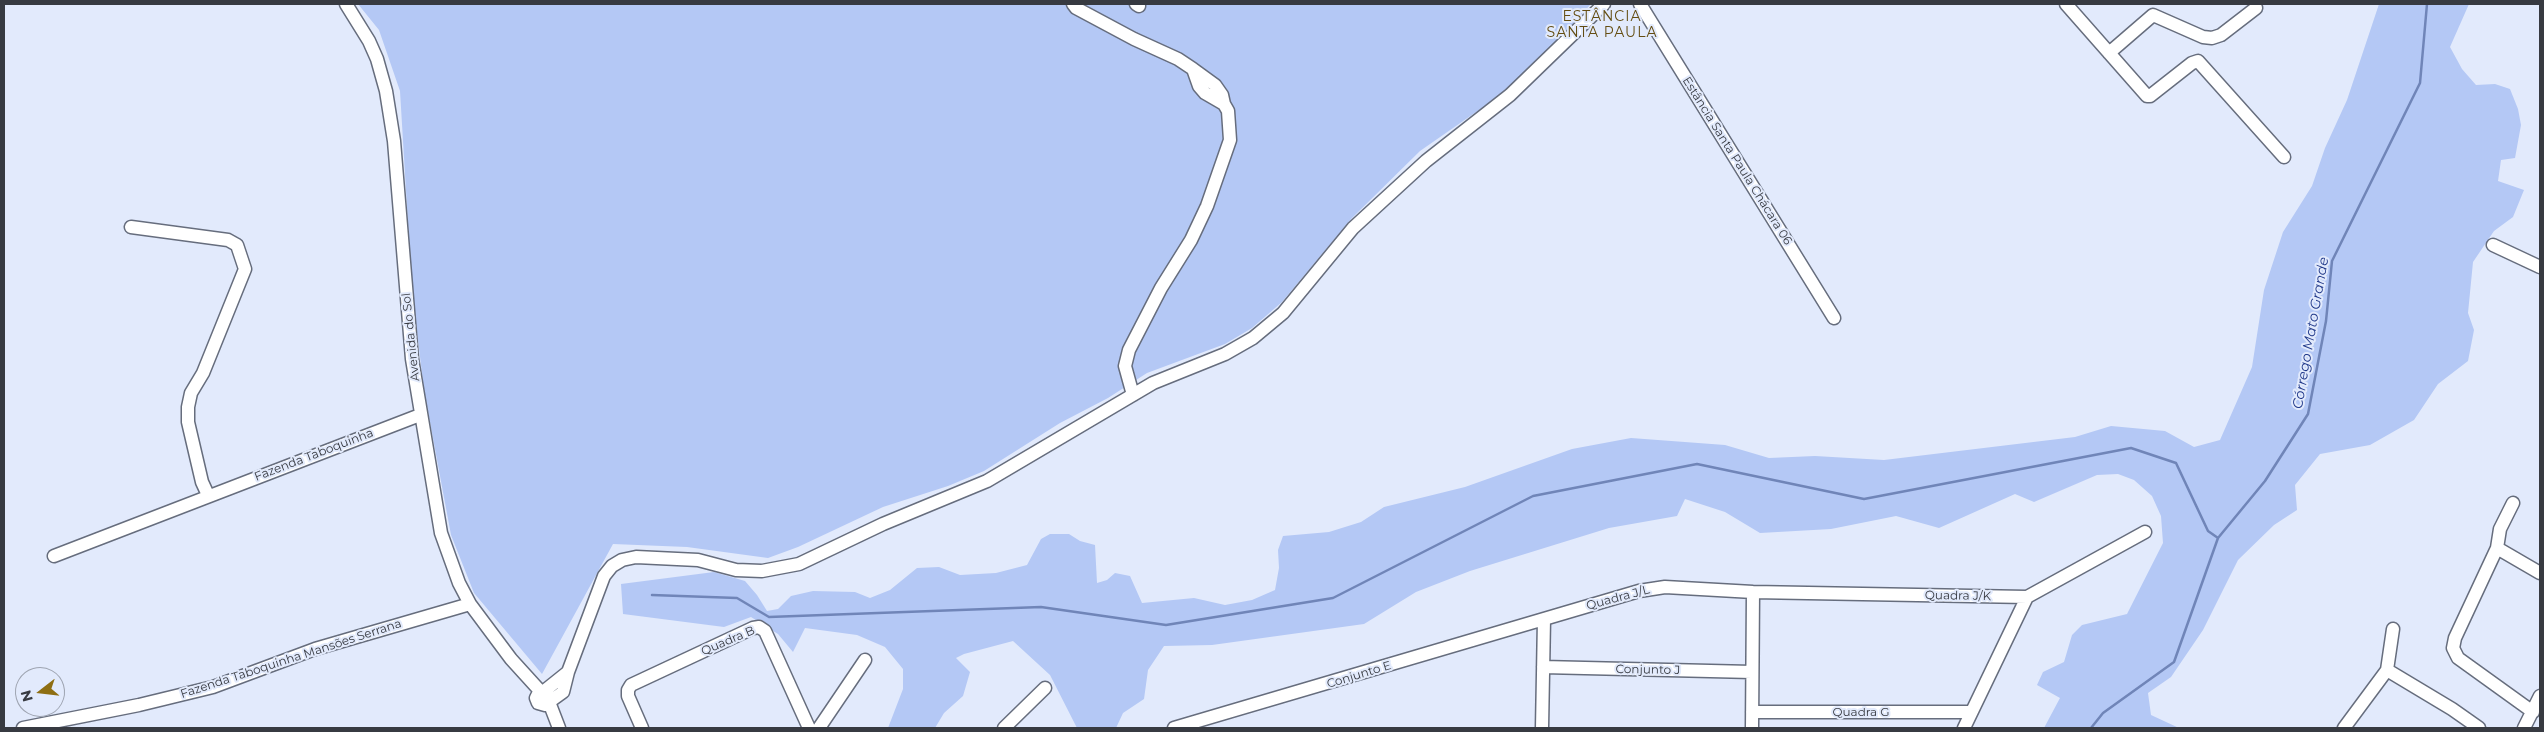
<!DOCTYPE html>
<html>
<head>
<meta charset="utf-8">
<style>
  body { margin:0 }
  #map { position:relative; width:2544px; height:732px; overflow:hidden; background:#e2eafc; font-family:Montserrat,sans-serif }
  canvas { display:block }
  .frame { position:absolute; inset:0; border:5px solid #373a41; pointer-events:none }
  .north { position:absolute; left:15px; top:667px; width:50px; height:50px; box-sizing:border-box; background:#e2eafc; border:1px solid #9ea4b1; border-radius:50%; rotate:254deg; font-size:14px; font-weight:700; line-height:20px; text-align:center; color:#373a41 }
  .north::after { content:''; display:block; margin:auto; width:18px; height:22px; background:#8e6e12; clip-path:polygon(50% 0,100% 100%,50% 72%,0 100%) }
</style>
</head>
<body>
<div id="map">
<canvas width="2544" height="732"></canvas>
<div class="frame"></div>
<div class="north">N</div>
</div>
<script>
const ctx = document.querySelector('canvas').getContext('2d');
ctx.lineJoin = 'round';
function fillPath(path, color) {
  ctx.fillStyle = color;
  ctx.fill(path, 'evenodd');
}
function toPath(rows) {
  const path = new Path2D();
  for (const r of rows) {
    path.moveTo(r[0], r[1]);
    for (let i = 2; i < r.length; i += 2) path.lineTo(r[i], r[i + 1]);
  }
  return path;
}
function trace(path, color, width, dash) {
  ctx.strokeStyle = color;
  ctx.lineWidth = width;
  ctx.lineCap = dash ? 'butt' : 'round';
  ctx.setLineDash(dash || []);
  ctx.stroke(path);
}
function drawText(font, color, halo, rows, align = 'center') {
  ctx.font = font + ' Montserrat,sans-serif';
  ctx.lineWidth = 4;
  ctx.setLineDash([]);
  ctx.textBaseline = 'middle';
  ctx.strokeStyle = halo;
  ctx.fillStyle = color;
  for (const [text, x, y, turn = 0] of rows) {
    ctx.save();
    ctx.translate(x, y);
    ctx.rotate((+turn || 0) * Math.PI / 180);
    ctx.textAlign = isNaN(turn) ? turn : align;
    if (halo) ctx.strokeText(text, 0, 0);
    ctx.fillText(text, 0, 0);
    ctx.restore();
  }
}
const green = toPath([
  [358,4,1591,4,1542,58,1512,87,1420,151,1352,218,1282,302,1252,328,1225,344,1147,373,1108,398,1060,423,984,471,948,486,883,507,798,547,768,558,687,547,613,544,542,674,474,593,451,535,424,390,412,290,400,91,379,30],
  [2379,4,2469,4,2450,47,2462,69,2476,85,2495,84,2510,89,2518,109,2521,125,2515,158,2501,160,2498,181,2524,190,2513,217,2494,231,2473,262,2468,313,2474,330,2468,361,2438,384,2414,420,2370,445,2320,454,2295,485,2297,510,2274,525,2238,560,2203,630,2171,677,2148,693,2151,715,2179,728,2044,728,2060,698,2037,685,2043,672,2064,662,2072,635,2082,625,2127,614,2163,543,2161,516,2152,496,2134,480,2118,474,2097,475,2034,502,2015,494,1939,528,1896,516,1831,529,1760,533,1725,512,1685,499,1677,516,1609,528,1470,571,1416,592,1364,624,1212,645,1164,646,1148,670,1144,699,1123,713,1116,728,1077,728,1050,675,1013,641,964,654,956,658,970,672,963,696,944,713,935,728,888,728,903,689,903,669,885,647,857,635,805,628,793,652,778,634,751,617,724,627,623,614,621,584,714,572,745,581,757,595,767,611,778,609,791,596,813,591,855,592,870,598,890,590,917,568,939,567,960,575,996,573,1027,565,1041,539,1050,534,1069,534,1080,541,1095,545,1097,583,1107,580,1115,573,1130,576,1142,603,1194,598,1225,605,1252,600,1275,590,1279,568,1278,550,1283,536,1329,532,1361,522,1384,507,1465,487,1572,449,1631,438,1725,445,1769,458,1815,456,1884,460,2075,437,2111,426,2165,431,2194,447,2220,440,2252,367,2264,290,2283,232,2312,186,2325,148,2347,100]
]);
const stream = toPath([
  [652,595,737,598,769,617,1041,607,1166,625,1333,598,1533,496,1697,464,1864,499,2131,448,2176,463,2208,531,2218,538],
  [2091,728,2103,713,2174,662,2218,538,2265,481,2308,414,2326,321,2332,261,2420,83,2427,4]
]);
const minor = toPath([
  [346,4,369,41,377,59,386,91,394,141,412,359,441,533,459,583,470,604,511,659,541,692],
  [1073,4,1076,8,1134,39,1178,59,1193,69,1199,86,1205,93,1224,104,1228,111,1230,140,1207,206,1191,240,1161,288,1129,350,1125,366,1133,395],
  [1136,4,1139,6],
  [1640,4,1834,318],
  [2066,4,2147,96,2150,96,2192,63,2198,61,2284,157],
  [2109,53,2153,15,2203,37,2212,38,2221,35,2256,8],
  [1193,69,1215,85,1222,95,1224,104],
  [131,227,228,240,237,245,245,269,203,373,191,393,188,407,188,422,202,482,208,495],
  [2493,245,2540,267],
  [2513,503,2500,529,2497,548,2455,638,2453,648,2458,658,2533,712],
  [2497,548,2540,573],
  [54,556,420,415],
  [1543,667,1752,672],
  [2387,670,2452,709,2479,728],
  [543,692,568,672],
  [549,701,549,695,543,692,538,694,536,698,538,703,545,705,563,692,568,672,604,576,612,566,622,560,636,557,698,560,736,570,762,571,799,564,883,524,987,481,1153,383,1225,354,1253,338,1283,313,1353,228,1426,161,1510,95,1604,4],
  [549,702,559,728],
  [1752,712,1971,712],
  [23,728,139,705,213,687,315,649,470,604],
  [642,728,628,696,628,690,631,685,753,628,759,627,765,631,809,728],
  [819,728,865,660],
  [1004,728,1045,688],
  [1174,728,1639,591,1665,587,1753,592,2027,597,2145,532],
  [1542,728,1544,619],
  [1752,728,1753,592],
  [1964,728,2027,597],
  [2344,728,2387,670,2393,629],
  [2524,728,2540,696]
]);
const streetNames = [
  ["Estância Santa Paula Chácara 06",1737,161,58],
  ["Avenida do Sol",411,337,-96],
  ["Fazenda Taboquinha",314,455,-21],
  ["Quadra J/K",1958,596,1],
  ["Quadra J/L",1618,598,-15],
  ["Quadra B",728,641,-23],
  ["Fazenda Taboquinha Mansões Serrana",291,659,-18],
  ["Conjunto J",1648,670,1],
  ["Conjunto E",1359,675,-17],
  ["Quadra G",1861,712]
];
const neighbourhoodNames = [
  ["ESTÂNCIA",1602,17],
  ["SANTA PAULA",1602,33]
];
const waterNames = [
  ["Córrego Mato Grande",2311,333,-80]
];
fillPath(green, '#b4c8f5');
trace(stream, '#7085b8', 2.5);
trace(minor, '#666d7d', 15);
trace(minor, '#fff', 12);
drawText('12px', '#373a41', '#e2eafc', streetNames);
ctx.letterSpacing = '1px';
drawText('14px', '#644d12', '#e2eafc', neighbourhoodNames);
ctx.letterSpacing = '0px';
drawText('italic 14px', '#21398a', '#e2eafc', waterNames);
</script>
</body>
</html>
